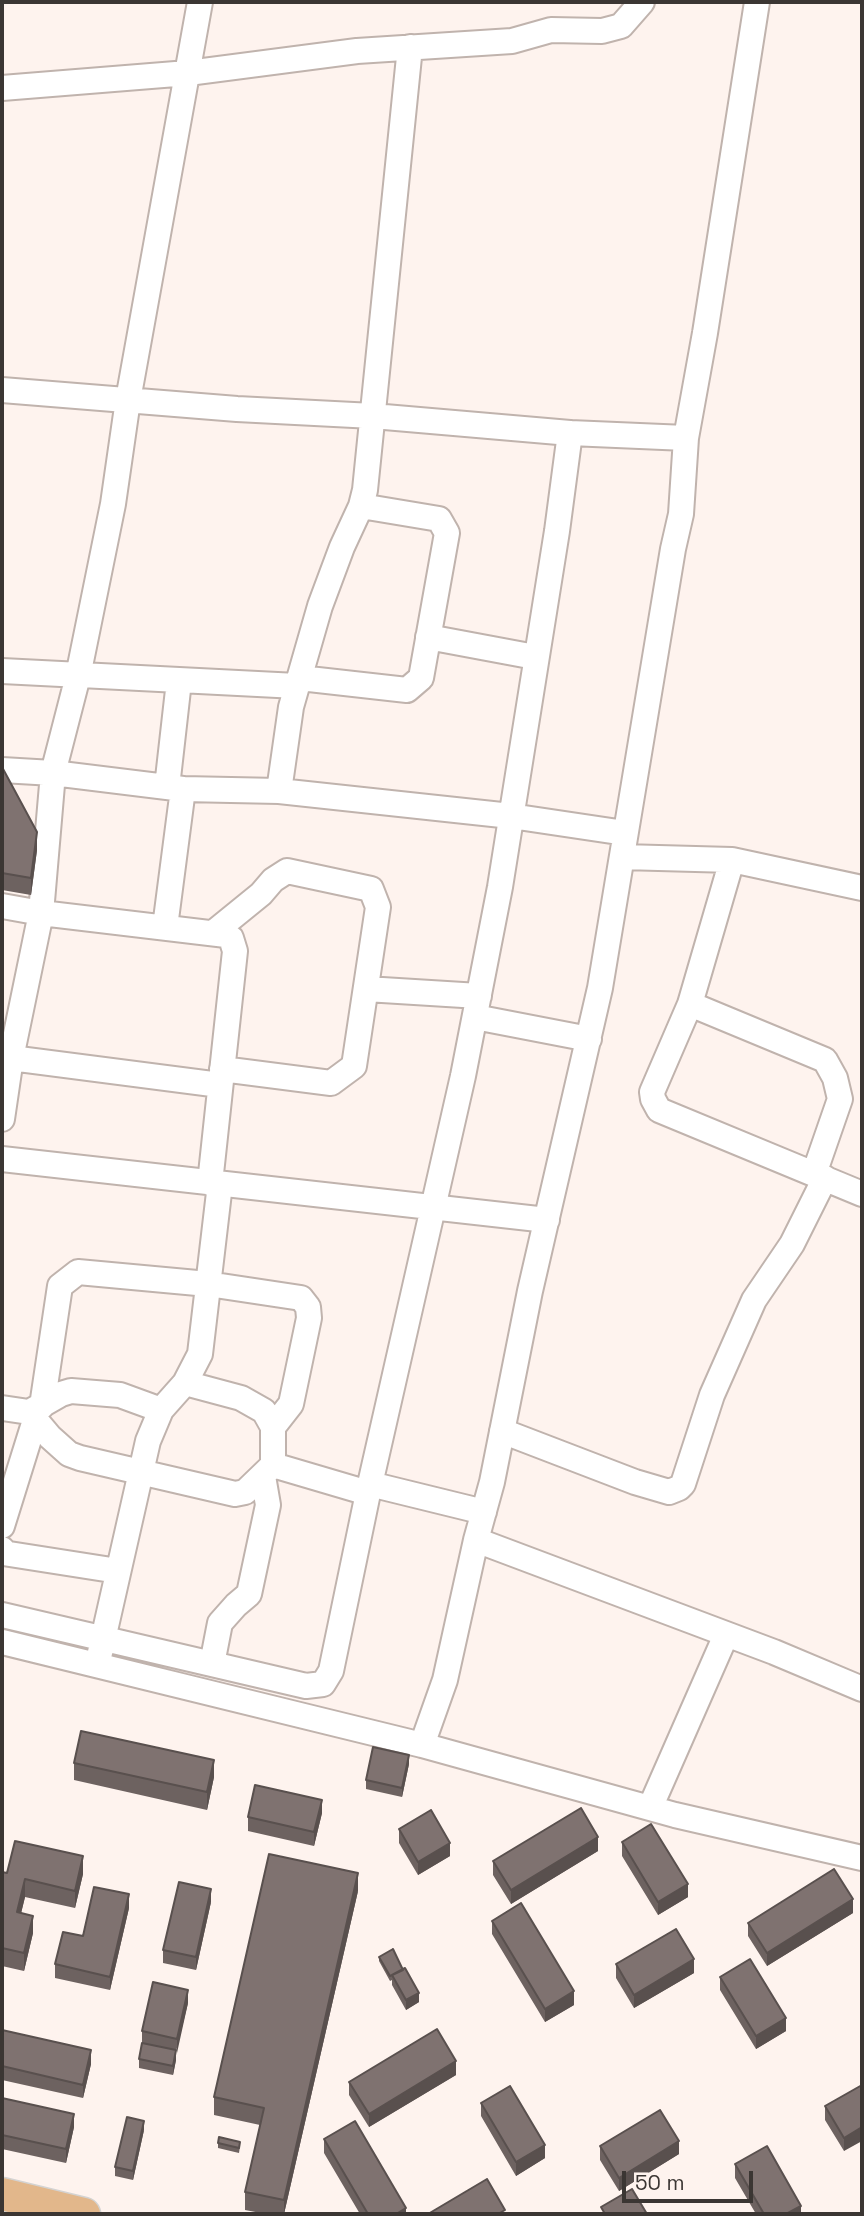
<!DOCTYPE html>
<html>
<head>
<meta charset="utf-8">
<style>
  body { margin:0 }
  #map { position:relative; width:864px; height:2216px; overflow:hidden; background:#fef3ee; font-family:"Space Grotesk",sans-serif }
  canvas { display:block }
  .frame { position:absolute; inset:0; border:4px solid #3b3633; pointer-events:none }
  .scale { position:absolute; left:622px; top:2171px; width:131px; height:32px; box-sizing:border-box; border:4px solid #3b3633; border-top:0; padding-left:9px; font-size:21px; line-height:24px; white-space:nowrap; color:#3b3633; -webkit-text-stroke:5px #fef3ee; paint-order:stroke }
</style>
</head>
<body>
<div id="map">
<canvas width="864" height="2216"></canvas>
<div class="frame"></div>
<div class="scale">50 m</div>
</div>
<script>
const ctx = document.querySelector('canvas').getContext('2d');
ctx.lineJoin = 'round';
function toPath(rows) {
  const path = new Path2D();
  for (const r of rows) {
    path.moveTo(r[0], r[1]);
    for (let i = 2; i < r.length; i += 2) path.lineTo(r[i], r[i + 1]);
  }
  return path;
}
function trace(path, color, width, dash) {
  ctx.strokeStyle = color;
  ctx.lineWidth = width;
  ctx.lineCap = dash ? 'butt' : 'round';
  ctx.setLineDash(dash || []);
  ctx.stroke(path);
}
function fillPath(path, color) {
  ctx.fillStyle = color;
  ctx.fill(path, 'evenodd');
}
const minor = toPath([
  [2,88,188,73,357,51,512,41,551,30,602,31,621,26,642,2],
  [2,390,237,409,373,416,570,433,686,438],
  [428,637,535,657],
  [2,671,297,686],
  [300,678,407,690,421,678,447,533,439,519,361,506],
  [2,770,53,773,183,789,279,791,511,816,625,833],
  [167,787,179,681],
  [279,791,291,707,297,686,320,606,342,547,361,506,365,490,410,47],
  [622,857,732,860,862,888],
  [732,860,690,1004,652,1092,653,1099,659,1110,862,1194],
  [2,906,41,913,226,935,231,938,235,951,210,1183],
  [165,927,183,789],
  [213,933,261,894,273,880,287,871,371,889,378,907,354,1066,331,1083,222,1069],
  [366,989,479,996],
  [690,1004,825,1060,835,1078,840,1099,814,1174],
  [475,1017,589,1039],
  [11,1058,220,1085],
  [2,1119,11,1058,41,913,53,773,78,676,113,504,128,400,200,2],
  [2,1159,547,1220],
  [42,1406,60,1286,78,1272,208,1284,301,1298,308,1307,309,1318,291,1404,273,1427],
  [2,1408,29,1412,50,1437,69,1454,80,1458,235,1494,245,1492,273,1465,273,1427,264,1411,241,1398,185,1383],
  [33,1410,61,1394,71,1391,120,1395,161,1410],
  [502,1431,635,1482,669,1492,679,1488,683,1484,712,1395,754,1300,792,1244,825,1178],
  [273,1465,368,1493],
  [370,1484,484,1512],
  [2,1526,35,1420],
  [476,1540,774,1652,862,1689],
  [2,1549,3,1553,118,1571],
  [2,1615,306,1686,323,1684,331,1671,368,1493,463,1076,500,887,557,531,570,433],
  [2,1642,422,1745,675,1815,862,1858],
  [99,1657,148,1441,161,1410,185,1383,200,1354,220,1184],
  [212,1664,220,1623,236,1605,249,1594,268,1505,263,1476],
  [422,1745,445,1680,476,1540,492,1482,530,1291,600,988,673,549,681,514,686,438,705,333,757,2],
  [650,1808,726,1635]
]);
const major = toPath([
  [2,2194,84,2214]
]);
const wall = toPath([
  [2,767,37,850,31,895,2,890],
  [74,1763,214,1777,207,1810,74,1780],
  [409,1764,402,1797,366,1789,366,1780],
  [322,1813,314,1846,248,1831,248,1817],
  [399,1829,450,1856,418,1875,399,1843],
  [622,1842,688,1897,658,1915,622,1856],
  [598,1851,511,1904,493,1875,493,1861],
  [2,1872,7,1873,83,1874,75,1908,25,1897,21,1913,33,1933,24,1971,2,1966],
  [358,1891,284,2214,266,2214,245,2210,245,2192,260,2125,214,2115,214,2097],
  [211,1902,196,1970,163,1963,163,1950],
  [129,1908,110,1990,55,1978,55,1964,83,1936],
  [853,1913,767,1966,748,1936,748,1923],
  [492,1921,574,2005,545,2022,492,1934],
  [379,1957,419,2002,406,2010,392,1985,392,1980,390,1981,379,1961],
  [616,1964,694,1973,634,2008,616,1978],
  [720,1977,786,2031,756,2049,720,1990],
  [188,2003,176,2052,176,2060,173,2075,139,2068,139,2059,142,2045,142,2031],
  [2,2030,91,2064,83,2098,2,2080],
  [456,2075,369,2127,349,2095,349,2082],
  [862,2085,844,2151,825,2120,825,2106],
  [2,2098,74,2127,66,2163,2,2149],
  [481,2103,545,2158,516,2176,481,2116],
  [144,2130,133,2180,115,2176,115,2167],
  [324,2139,406,2214,360,2214,324,2153],
  [218,2143,240,2146,239,2153,218,2148],
  [600,2146,679,2154,619,2191,600,2160],
  [735,2164,801,2214,756,2214,735,2178]
]);
const shadedWall = toPath([
  [37,832,37,850,31,895,31,878],
  [409,1755,409,1764,402,1797,402,1788],
  [214,1760,214,1777,207,1810,207,1792],
  [322,1800,322,1813,314,1846,314,1832],
  [598,1837,598,1851,511,1904,511,1890],
  [450,1843,450,1856,418,1875,418,1862],
  [83,1856,83,1874,75,1908,75,1891],
  [358,1873,358,1891,284,2214,284,2200],
  [25,1879,25,1897,17,1930,17,1912],
  [688,1884,688,1897,658,1915,658,1902],
  [211,1889,211,1902,196,1970,196,1957],
  [129,1894,129,1908,110,1990,110,1977],
  [853,1899,853,1913,767,1966,767,1953],
  [33,1916,33,1933,24,1971,24,1953],
  [694,1959,694,1973,634,2008,634,1995],
  [188,1990,188,2003,177,2053,177,2039],
  [574,1991,574,2005,545,2022,545,2009],
  [419,1993,419,2002,406,2010,406,2000],
  [786,2018,786,2031,756,2049,756,2036],
  [91,2050,91,2064,83,2098,83,2085],
  [176,2050,176,2060,173,2075,173,2066],
  [456,2061,456,2075,369,2127,369,2114],
  [74,2114,74,2127,66,2163,66,2149],
  [144,2121,144,2130,133,2180,133,2171],
  [862,2127,862,2141,844,2151,844,2138],
  [679,2141,679,2154,619,2191,619,2178],
  [545,2145,545,2158,516,2176,516,2162],
  [801,2206,801,2214,786,2214],
  [406,2208,406,2214,396,2214]
]);
const building = toPath([
  [2,767,37,832,31,878,2,873,2,767],
  [81,1731,214,1760,207,1792,74,1763,81,1731],
  [373,1747,409,1755,402,1788,366,1780,373,1747],
  [255,1785,322,1800,314,1832,248,1817,255,1785],
  [581,1808,598,1837,511,1890,493,1861,581,1808],
  [431,1810,450,1843,418,1862,399,1829,431,1810],
  [651,1824,688,1884,658,1902,622,1842,651,1824],
  [15,1841,83,1856,75,1891,25,1879,17,1912,33,1916,24,1953,2,1948,2,1872,7,1873,15,1841],
  [269,1854,358,1873,284,2200,245,2192,264,2108,214,2097,269,1854],
  [834,1869,853,1899,767,1953,748,1923,834,1869],
  [179,1882,211,1889,196,1957,163,1950,179,1882],
  [94,1887,129,1894,110,1977,55,1964,63,1932,83,1936,94,1887],
  [521,1903,574,1991,545,2009,492,1921,521,1903],
  [676,1929,694,1959,634,1995,616,1964,676,1929],
  [393,1949,403,1970,390,1976,379,1957,393,1949],
  [750,1959,786,2018,756,2036,720,1977,750,1959],
  [405,1968,419,1993,406,2000,392,1975,405,1968],
  [153,1982,188,1990,177,2039,142,2031,153,1982],
  [437,2029,456,2061,369,2114,349,2082,437,2029],
  [2,2030,91,2050,83,2085,2,2066,2,2030],
  [142,2043,176,2050,173,2066,139,2059,142,2043],
  [862,2085,862,2127,844,2138,825,2106,862,2085],
  [510,2086,545,2145,516,2162,481,2103,510,2086],
  [2,2098,74,2114,66,2149,2,2135,2,2098],
  [660,2110,679,2141,619,2178,600,2146,660,2110],
  [127,2117,144,2121,133,2171,115,2167,127,2117],
  [355,2121,406,2208,396,2214,368,2214,324,2139,355,2121],
  [219,2137,240,2142,239,2148,218,2143,219,2137],
  [767,2146,801,2206,786,2214,764,2214,735,2164,767,2146],
  [487,2179,505,2210,498,2214,428,2214,487,2179],
  [632,2189,647,2214,605,2214,601,2207,632,2189]
]);
trace(minor, '#c0b3ad', 28);
trace(major, '#d4d3d2', 35);
trace(minor, '#fff', 24);
trace(major, '#e2b78b', 32);
fillPath(wall, '#6d6260');
fillPath(shadedWall, '#59504e');
fillPath(building, '#7f7270');
trace(building, '#59504e', 2);
</script>
</body>
</html>
